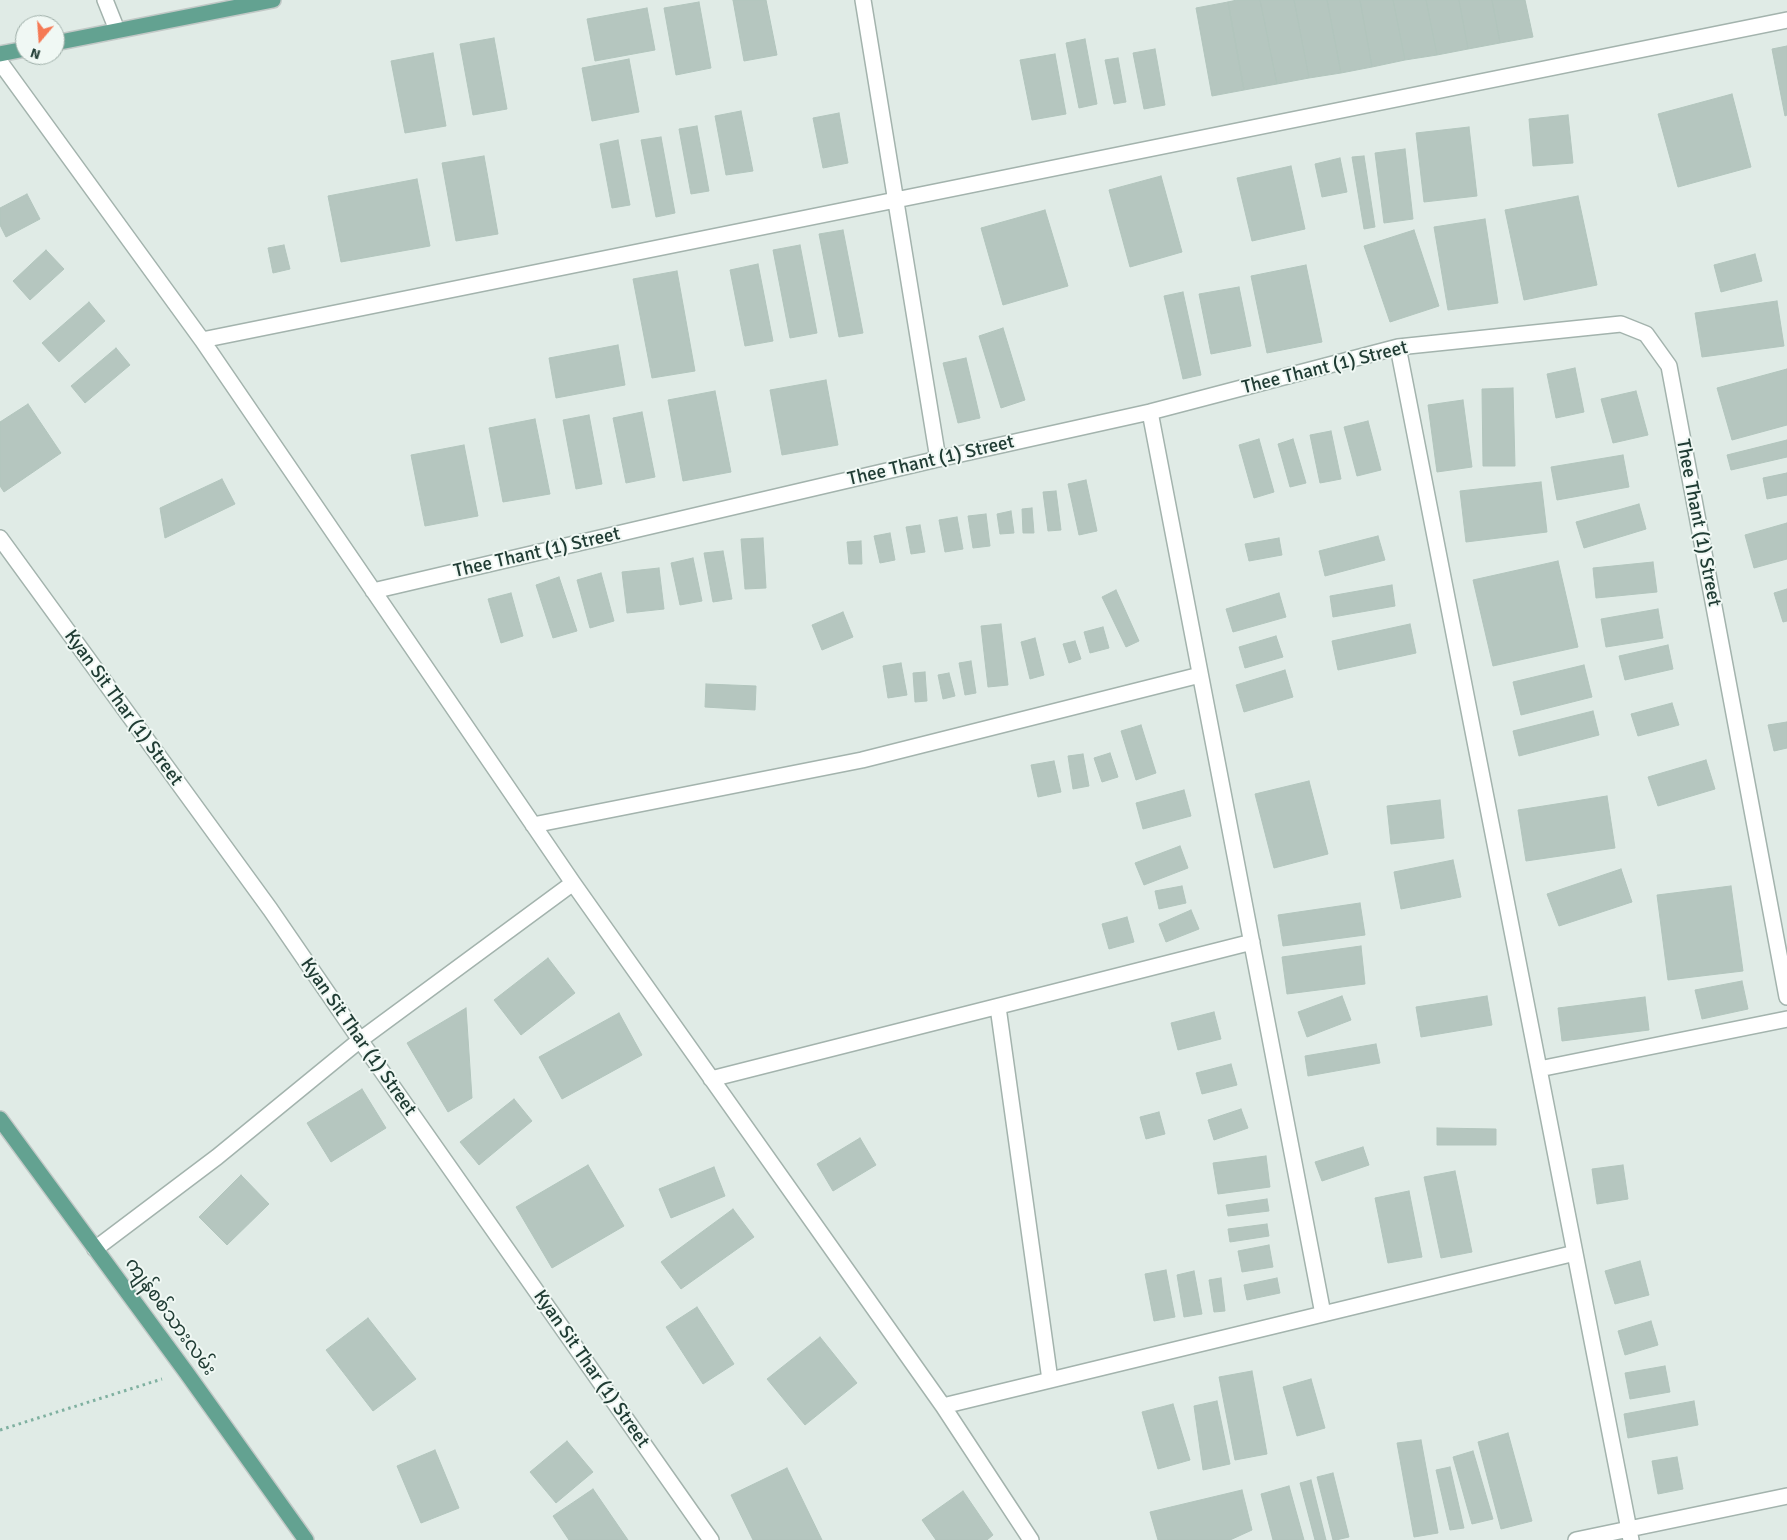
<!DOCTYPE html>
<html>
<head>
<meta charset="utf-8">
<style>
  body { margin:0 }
  #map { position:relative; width:1787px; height:1540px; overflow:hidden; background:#e0ebe6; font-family:Signika,sans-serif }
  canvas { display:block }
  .north { position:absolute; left:15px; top:15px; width:50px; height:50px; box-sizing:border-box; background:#f0f8f4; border:1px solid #9dada7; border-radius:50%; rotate:198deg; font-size:14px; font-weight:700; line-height:20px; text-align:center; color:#203c34 }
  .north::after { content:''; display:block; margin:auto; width:18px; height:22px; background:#f57954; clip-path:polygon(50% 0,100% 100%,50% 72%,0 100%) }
</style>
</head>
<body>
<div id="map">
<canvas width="1787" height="1540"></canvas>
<div class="north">N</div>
</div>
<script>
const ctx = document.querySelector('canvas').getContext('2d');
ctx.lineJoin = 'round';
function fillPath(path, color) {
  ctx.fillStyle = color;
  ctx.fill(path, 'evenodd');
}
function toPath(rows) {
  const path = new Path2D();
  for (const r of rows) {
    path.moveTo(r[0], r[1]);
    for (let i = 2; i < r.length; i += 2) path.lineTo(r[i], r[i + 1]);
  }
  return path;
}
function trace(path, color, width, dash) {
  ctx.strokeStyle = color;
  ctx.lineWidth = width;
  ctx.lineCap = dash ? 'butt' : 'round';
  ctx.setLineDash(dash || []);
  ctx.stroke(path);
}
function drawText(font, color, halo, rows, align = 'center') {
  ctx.font = font + ' Signika,"Noto Sans Myanmar",sans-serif';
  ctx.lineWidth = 4;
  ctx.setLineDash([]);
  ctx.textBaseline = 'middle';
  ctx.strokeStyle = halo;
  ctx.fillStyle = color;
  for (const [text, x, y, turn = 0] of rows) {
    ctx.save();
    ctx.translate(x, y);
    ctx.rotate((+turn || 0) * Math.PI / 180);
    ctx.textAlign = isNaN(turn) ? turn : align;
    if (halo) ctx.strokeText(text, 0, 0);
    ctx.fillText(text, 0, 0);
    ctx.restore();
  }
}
const building = toPath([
  [733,0,766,0,777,55,744,61,733,0],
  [1237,0,1260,0,1277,84,1244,90,1228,2,1237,0],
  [1260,0,1294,0,1309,78,1277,84,1260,0],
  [1294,0,1327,0,1341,73,1309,78,1294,0],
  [1327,0,1360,0,1372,67,1341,73,1327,0],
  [1360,0,1393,0,1405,60,1372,67,1360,0],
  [1393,0,1426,0,1437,55,1405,60,1393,0],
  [1426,0,1459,0,1468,49,1437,55,1426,0],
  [1459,0,1492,0,1500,43,1468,49,1459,0],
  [1492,0,1525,0,1533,37,1500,43,1492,0],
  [699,2,711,68,676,75,664,8,699,2],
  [1228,2,1244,90,1212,96,1196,8,1228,2],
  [647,8,655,50,595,61,587,19,647,8],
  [494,38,507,109,473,115,460,44,494,38],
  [1085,39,1097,104,1079,108,1066,43,1085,39],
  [1787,46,1787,115,1785,116,1772,49,1787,46],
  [1155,49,1165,105,1144,109,1133,53,1155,49],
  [433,53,446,126,405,133,391,61,433,53],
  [1055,54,1066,114,1032,120,1020,60,1055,54],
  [1118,58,1126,102,1114,104,1105,60,1118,58],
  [629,59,639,112,592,121,582,68,629,59],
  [1732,94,1751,167,1678,187,1658,114,1732,94],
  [741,111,753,171,726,175,715,116,741,111],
  [839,113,848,163,823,168,813,118,839,113],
  [1568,115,1573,163,1533,166,1529,119,1568,115],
  [697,126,709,191,691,194,679,129,697,126],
  [1469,127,1477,196,1424,202,1416,133,1469,127],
  [661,137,675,213,656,217,641,140,661,137],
  [618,140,630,205,612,208,600,144,618,140],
  [1405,149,1413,219,1384,223,1375,153,1405,149],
  [484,156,498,234,456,241,442,163,484,156],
  [1364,156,1375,227,1364,229,1352,157,1364,156],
  [1340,158,1347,192,1322,197,1315,164,1340,158],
  [1291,166,1305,229,1252,241,1237,178,1291,166],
  [1161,176,1182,252,1130,267,1109,190,1161,176],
  [417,179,430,246,341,262,328,196,417,179],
  [27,194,40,219,6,237,0,225,0,208,27,194],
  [1578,196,1597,285,1524,300,1505,210,1578,196],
  [1045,210,1068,286,1003,305,981,228,1045,210],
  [1485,219,1498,303,1448,310,1434,227,1485,219],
  [843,230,863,333,839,337,819,234,843,230],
  [1414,230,1439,306,1390,322,1364,246,1414,230],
  [284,245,290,269,273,273,268,248,284,245],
  [800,245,817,333,790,338,773,250,800,245],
  [46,250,64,269,30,300,13,281,46,250],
  [1755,254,1762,281,1721,292,1714,265,1755,254],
  [758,264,773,341,745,346,730,270,758,264],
  [1306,265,1322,342,1267,353,1251,276,1306,265],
  [677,271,695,371,652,378,633,279,677,271],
  [1239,287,1251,346,1211,354,1199,294,1239,287],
  [1183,292,1201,375,1183,379,1164,296,1183,292],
  [1777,301,1784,346,1702,357,1695,313,1777,301],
  [89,302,105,321,59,362,42,343,89,302],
  [1003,328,1025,400,1001,408,979,336,1003,328],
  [618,345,625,385,556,398,549,358,618,345],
  [116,348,130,365,85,403,71,386,116,348],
  [966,358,980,418,958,423,943,363,966,358],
  [1575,368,1584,412,1556,418,1547,374,1575,368],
  [1787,369,1787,425,1732,440,1717,388,1787,369],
  [826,380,838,445,782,455,770,390,826,380],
  [1513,388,1515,466,1483,466,1482,389,1513,388],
  [715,391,731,472,683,481,668,400,715,391],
  [1636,391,1648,435,1613,443,1601,399,1636,391],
  [1463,400,1472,467,1437,472,1428,405,1463,400],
  [28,404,61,453,4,492,0,486,0,422,28,404],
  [642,412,655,477,626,483,613,418,642,412],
  [589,415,602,484,576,489,563,420,589,415],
  [535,419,550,494,503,502,489,428,535,419],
  [1368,421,1381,470,1357,476,1344,427,1368,421],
  [1331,431,1341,479,1320,483,1310,435,1331,431],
  [1259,439,1274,492,1254,498,1239,445,1259,439],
  [1293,439,1306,483,1290,487,1278,444,1293,439],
  [1787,440,1787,457,1731,470,1727,455,1787,440],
  [464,445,478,516,425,526,411,455,464,445],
  [1623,455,1629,487,1557,500,1551,467,1623,455],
  [1787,473,1787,495,1767,499,1763,478,1787,473],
  [222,479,235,504,165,538,160,508,222,479],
  [1086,480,1097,531,1079,535,1068,484,1086,480],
  [1541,482,1547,532,1466,542,1460,491,1541,482],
  [1056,491,1061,530,1048,531,1043,492,1056,491],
  [1639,504,1646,529,1584,548,1576,522,1639,504],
  [1032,508,1034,533,1023,533,1022,509,1032,508],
  [1011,511,1014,533,1000,534,997,514,1011,511],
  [986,514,990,546,973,548,968,516,986,514],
  [957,517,963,549,945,552,939,520,957,517],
  [1787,523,1787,559,1754,568,1745,535,1787,523],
  [920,525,925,552,911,554,906,527,920,525],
  [890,533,895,560,880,563,874,536,890,533],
  [1378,536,1385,560,1325,576,1319,551,1378,536],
  [763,538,766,588,745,589,741,539,763,538],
  [1279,538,1282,555,1249,561,1245,544,1279,538],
  [861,541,862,564,849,564,847,542,861,541],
  [723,551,732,599,713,602,704,553,723,551],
  [693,558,702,601,680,605,671,563,693,558],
  [1558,561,1578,647,1493,666,1473,580,1558,561],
  [1653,562,1657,592,1596,598,1593,568,1653,562],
  [659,568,664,609,627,613,622,572,659,568],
  [601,573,614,621,590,628,577,580,601,573],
  [559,577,577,631,553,638,536,585,559,577],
  [1392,585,1395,606,1333,617,1330,596,1392,585],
  [1787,589,1787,621,1783,622,1774,593,1787,589],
  [1116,590,1139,641,1126,647,1102,597,1116,590],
  [511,593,523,636,501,643,488,599,511,593],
  [1279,593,1286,617,1233,632,1226,609,1279,593],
  [1658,609,1663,638,1606,647,1601,619,1658,609],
  [843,612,853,637,822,650,812,625,843,612],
  [1001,624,1008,685,988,687,981,626,1001,624],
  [1410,624,1416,653,1338,670,1332,641,1410,624],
  [1103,627,1109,648,1090,653,1084,632,1103,627],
  [1276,636,1283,657,1245,668,1239,647,1276,636],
  [1035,638,1044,675,1030,679,1021,642,1035,638],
  [1075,641,1081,659,1069,663,1063,644,1075,641],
  [1668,645,1673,669,1625,680,1619,656,1668,645],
  [971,661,976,693,965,695,959,663,971,661],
  [901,663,907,695,888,698,883,666,901,663],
  [1584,665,1592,697,1521,715,1513,682,1584,665],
  [1285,670,1293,697,1244,712,1236,685,1285,670],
  [925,672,927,701,915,702,913,673,925,672],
  [949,673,955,696,943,699,938,675,949,673],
  [706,684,756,686,755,710,705,707,706,684],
  [1672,703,1679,725,1638,736,1631,714,1672,703],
  [1593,711,1599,735,1519,756,1513,731,1593,711],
  [1787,722,1787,748,1774,751,1768,725,1787,722],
  [1141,725,1156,773,1136,780,1121,731,1141,725],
  [1110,753,1118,777,1102,782,1094,758,1110,753],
  [1083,754,1089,786,1073,789,1068,756,1083,754],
  [1706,760,1715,789,1658,806,1648,777,1706,760],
  [1054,761,1061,792,1038,797,1031,765,1054,761],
  [1309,781,1328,854,1274,868,1255,794,1309,781],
  [1184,790,1191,816,1143,829,1136,803,1184,790],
  [1607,796,1615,848,1526,861,1518,810,1607,796],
  [1440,800,1444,838,1391,844,1387,806,1440,800],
  [1180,846,1188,868,1144,885,1135,863,1180,846],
  [1453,860,1461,897,1401,909,1394,872,1453,860],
  [1621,869,1632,902,1559,926,1547,894,1621,869],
  [1182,886,1186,903,1159,909,1155,891,1182,886],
  [1731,886,1743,971,1668,980,1657,895,1731,886],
  [1360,903,1365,935,1283,946,1278,915,1360,903],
  [1191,910,1199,929,1166,942,1159,924,1191,910],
  [1127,917,1134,942,1109,949,1102,924,1127,917],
  [1361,946,1365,984,1287,994,1282,957,1361,946],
  [548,958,575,993,521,1035,494,1000,548,958],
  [1742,981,1748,1009,1702,1019,1695,990,1742,981],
  [1342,996,1351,1020,1307,1037,1298,1012,1342,996],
  [1487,996,1492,1025,1421,1037,1416,1007,1487,996],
  [1645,997,1649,1030,1562,1041,1558,1008,1645,997],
  [466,1008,472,1098,448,1112,407,1043,466,1008],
  [1214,1012,1221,1039,1178,1050,1171,1023,1214,1012],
  [619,1013,642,1055,562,1099,539,1057,619,1013],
  [1376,1044,1380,1063,1308,1076,1305,1056,1376,1044],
  [1231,1064,1237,1085,1202,1094,1196,1073,1231,1064],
  [362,1089,386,1128,331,1162,307,1123,362,1089],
  [514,1099,532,1121,479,1165,460,1142,514,1099],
  [1241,1109,1248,1128,1214,1140,1208,1120,1241,1109],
  [1159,1112,1165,1134,1146,1139,1140,1117,1159,1112],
  [1437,1128,1496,1129,1496,1145,1437,1145,1437,1128],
  [860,1138,876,1165,833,1191,817,1164,860,1138],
  [1363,1147,1369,1165,1322,1181,1315,1162,1363,1147],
  [1266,1156,1270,1187,1218,1194,1213,1163,1266,1156],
  [588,1165,624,1226,552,1268,516,1207,588,1165],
  [1623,1165,1628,1199,1597,1204,1592,1169,1623,1165],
  [714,1167,725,1196,671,1218,659,1189,714,1167],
  [1455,1171,1472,1252,1441,1258,1424,1177,1455,1171],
  [241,1175,269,1204,227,1245,199,1217,241,1175],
  [1409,1191,1422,1257,1388,1263,1375,1198,1409,1191],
  [1267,1199,1269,1211,1228,1216,1226,1205,1267,1199],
  [733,1209,754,1237,681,1289,661,1262,733,1209],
  [1267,1224,1269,1236,1230,1242,1228,1229,1267,1224],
  [1269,1245,1273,1267,1242,1272,1238,1251,1269,1245],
  [1640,1261,1649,1295,1615,1304,1605,1271,1640,1261],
  [1166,1270,1175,1317,1154,1321,1145,1274,1166,1270],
  [1194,1271,1202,1314,1184,1317,1177,1275,1194,1271],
  [1221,1278,1225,1311,1214,1312,1209,1280,1221,1278],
  [1277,1278,1280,1293,1247,1300,1244,1285,1277,1278],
  [697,1307,734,1364,703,1384,666,1327,697,1307],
  [368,1318,416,1379,373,1411,326,1350,368,1318],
  [1651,1321,1658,1345,1625,1355,1618,1331,1651,1321],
  [820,1337,857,1383,805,1425,767,1379,820,1337],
  [1665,1366,1670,1392,1630,1399,1625,1373,1665,1366],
  [1252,1371,1267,1454,1235,1460,1219,1377,1252,1371],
  [1311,1379,1325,1428,1297,1436,1283,1387,1311,1379],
  [1217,1401,1230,1464,1203,1470,1194,1406,1217,1401],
  [1694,1401,1698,1425,1628,1438,1624,1414,1694,1401],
  [1173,1404,1190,1460,1158,1469,1142,1412,1173,1404],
  [1508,1433,1532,1521,1501,1529,1478,1442,1508,1433],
  [1421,1440,1438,1533,1414,1537,1397,1443,1421,1440],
  [567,1441,593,1472,556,1503,530,1472,567,1441],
  [435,1450,459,1508,421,1523,397,1466,435,1450],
  [1473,1451,1493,1519,1472,1524,1453,1457,1473,1451],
  [1677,1457,1683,1489,1658,1494,1652,1461,1677,1457],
  [1450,1467,1464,1528,1450,1530,1436,1470,1450,1467],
  [787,1468,822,1540,753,1540,731,1495,787,1468],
  [1333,1473,1349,1537,1336,1540,1333,1540,1317,1477,1333,1473],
  [1311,1480,1326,1540,1315,1540,1300,1483,1311,1480],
  [1289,1486,1304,1540,1273,1540,1261,1494,1289,1486],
  [593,1489,628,1540,569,1540,553,1516,593,1489],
  [1242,1490,1252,1530,1230,1540,1158,1540,1150,1512,1242,1490],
  [963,1491,993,1535,987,1540,936,1540,922,1520,963,1491]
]);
const path = toPath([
  [0,1430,162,1379]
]);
const lane = toPath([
  [105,0,117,30]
]);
const street = toPath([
  [863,0,938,459],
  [0,62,202,340,573,883,943,1406,1031,1540],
  [202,340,1787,20],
  [1398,347,1631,1540],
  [1150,412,1323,1314],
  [0,538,270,909,360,1040,711,1540],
  [373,591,938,459,1150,412,1398,347,1621,324,1646,334,1669,366,1787,997],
  [533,825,862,760,1200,675],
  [998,1007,1050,1380],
  [1539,1069,1787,1019],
  [711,1079,1252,942],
  [95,1249,217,1157,360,1040,573,883],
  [943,1406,1575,1253],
  [1576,1540,1787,1496]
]);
const primary = toPath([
  [55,43,273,0],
  [0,54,25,49],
  [0,1119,186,1372,306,1540]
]);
const streetNames = [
  ["Thee Thant (1) Street",1325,368,-14],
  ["Thee Thant (1) Street",931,461,-13],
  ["Thee Thant (1) Street",1698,523,79],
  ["Thee Thant (1) Street",537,553,-13],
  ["Kyan Sit Thar (1) Street",123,708,54],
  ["Kyan Sit Thar (1) Street",358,1037,55],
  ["ကျန်စစ်သားလမ်း",170,1317,54],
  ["Kyan Sit Thar (1) Street",591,1369,55]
];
fillPath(building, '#b5c6bf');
trace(building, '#b2c5bd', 1);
trace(lane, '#a3b3ad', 18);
trace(street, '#a3b3ad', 18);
trace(primary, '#c1c8c6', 18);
trace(path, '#7fb0a0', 3, [2.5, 4]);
trace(lane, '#fff', 15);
trace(street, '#fff', 15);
trace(primary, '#63a291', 15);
drawText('19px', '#203c34', '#f0f8f4', streetNames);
</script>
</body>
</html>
